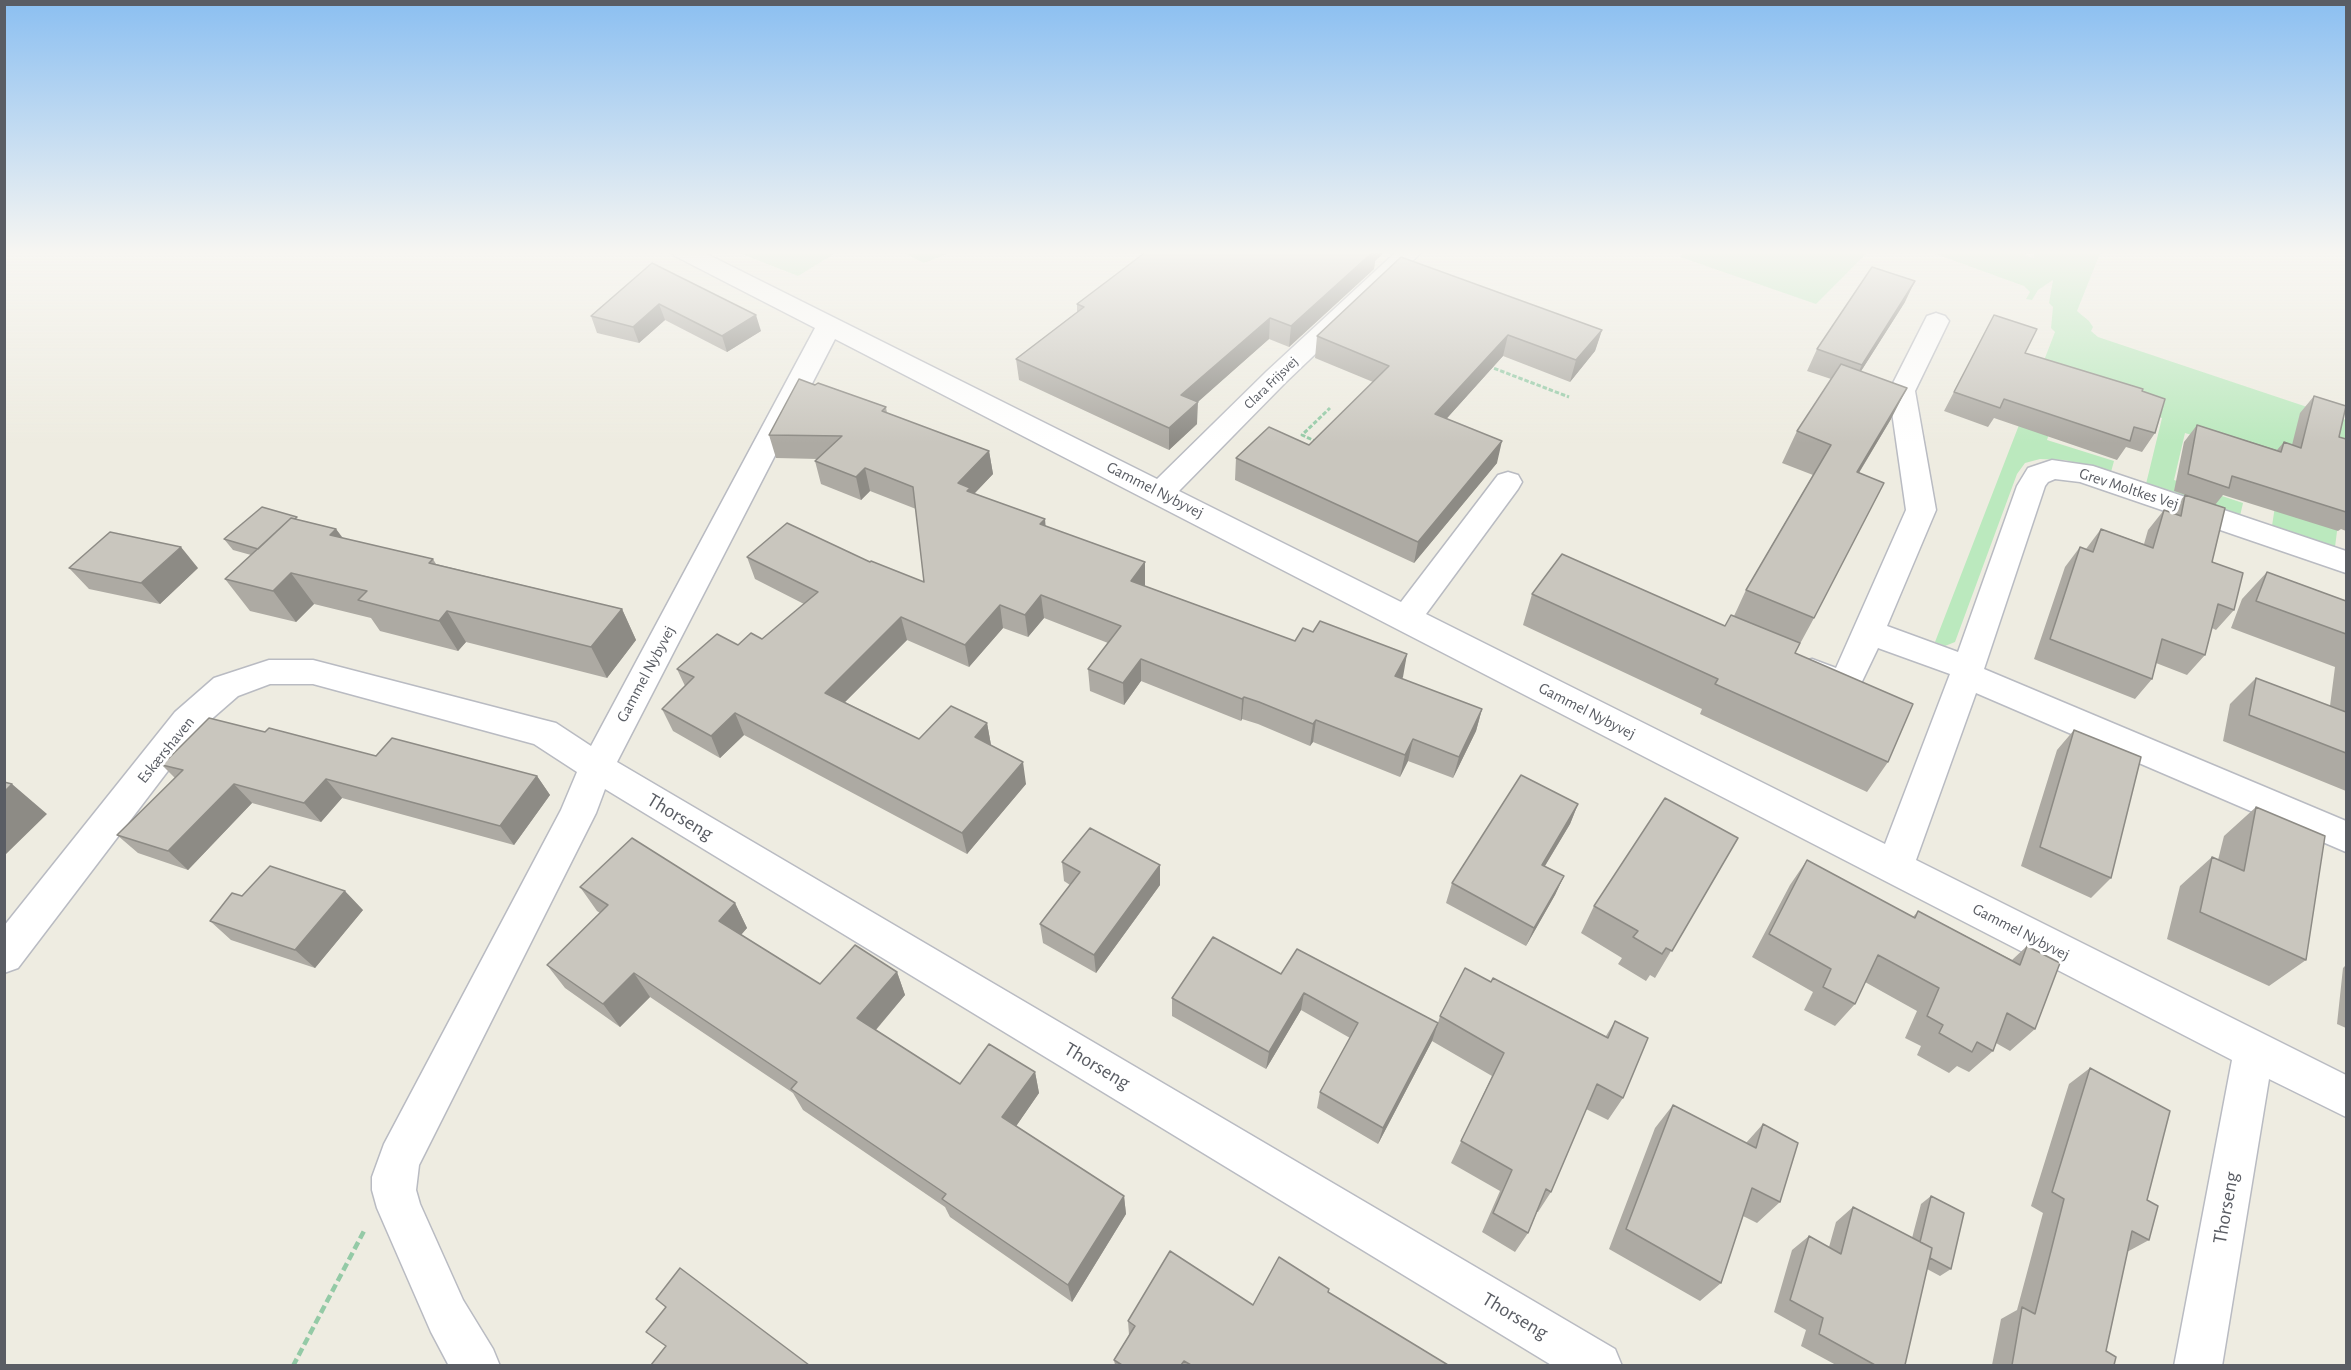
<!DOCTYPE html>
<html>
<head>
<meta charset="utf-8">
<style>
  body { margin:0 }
  #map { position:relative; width:2351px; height:1370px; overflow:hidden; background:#eeece1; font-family:"Alegreya Sans",sans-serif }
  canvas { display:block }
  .frame { position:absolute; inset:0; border:6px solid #5a5d64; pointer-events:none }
</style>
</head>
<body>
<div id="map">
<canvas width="2351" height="1370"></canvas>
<div class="frame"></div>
</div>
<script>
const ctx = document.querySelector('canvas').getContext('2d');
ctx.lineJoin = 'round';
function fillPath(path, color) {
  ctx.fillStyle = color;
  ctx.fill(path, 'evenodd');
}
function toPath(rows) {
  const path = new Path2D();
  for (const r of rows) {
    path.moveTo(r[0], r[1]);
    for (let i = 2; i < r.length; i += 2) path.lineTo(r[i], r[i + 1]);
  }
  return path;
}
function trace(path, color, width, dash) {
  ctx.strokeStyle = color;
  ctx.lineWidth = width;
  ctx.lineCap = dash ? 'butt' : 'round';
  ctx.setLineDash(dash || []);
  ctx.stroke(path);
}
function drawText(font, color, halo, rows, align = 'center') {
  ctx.font = font + ' "Alegreya Sans",sans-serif';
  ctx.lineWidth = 6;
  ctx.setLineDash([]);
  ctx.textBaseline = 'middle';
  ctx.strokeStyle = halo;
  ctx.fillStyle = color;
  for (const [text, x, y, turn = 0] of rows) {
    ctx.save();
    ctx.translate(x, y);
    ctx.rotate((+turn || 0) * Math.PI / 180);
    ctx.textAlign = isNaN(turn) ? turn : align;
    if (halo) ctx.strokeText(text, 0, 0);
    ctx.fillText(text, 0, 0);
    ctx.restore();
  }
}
const green = toPath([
  [734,251,839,251,798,276],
  [900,251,955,251,924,263],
  [1685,251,1788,251,1794,253,1796,251,1869,251,1816,304,1680,257],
  [1927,251,2027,251,2025,255,2034,258,2034,251,2101,251,2077,311,2089,321,2093,327,2091,331,2098,337,2346,420,2346,461,2335,547,2272,526,2280,473,2240,450,2185,433,2174,480,2243,503,2240,516,2146,484,2162,418,2064,387,2047,440,2114,461,2111,472,2065,460,2040,459,2025,463,2017,474,1955,642,1945,646,1935,642,2055,332,2051,328,2053,307,2049,303,2053,280,2038,290,2032,300,2026,299,2030,292,2024,286]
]);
const pathFar1 = toPath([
  [1488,366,1569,397],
  [1317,442,1302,435,1330,408]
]);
const path = toPath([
  [293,1366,364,1231]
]);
const minor = toPath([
  [671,251,701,251,1157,479,1267,371,1397,251,1423,251,1285,383,1179,491,1401,602,1498,475,1508,472,1518,475,1522,482,1518,489,1426,614,1885,844,1950,674,1878,648,1856,694,1844,698,1800,680,1796,671,1800,662,1812,659,1836,668,1906,510,1889,391,1927,316,1936,313,1945,316,1949,321,1915,391,1936,510,1887,626,1958,652,2017,486,2028,468,2052,460,2093,466,2346,551,2346,573,2080,482,2055,479,2048,482,2045,486,1984,669,2346,821,2346,852,1976,693,1916,860,2346,1075,2346,1117,2269,1079,2222,1366,2174,1366,2232,1060,835,339,617,762,1615,1349,1622,1366,1553,1366,605,789,596,813,419,1165,416,1190,420,1204,463,1300,493,1349,500,1366,449,1366,431,1332,377,1208,372,1190,372,1177,384,1144,561,810,577,772,534,744,313,684,270,684,238,696,199,730,18,968,4,973,4,926,175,712,214,678,269,660,313,660,544,720,556,723,591,746,815,328,675,256,671,251]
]);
const wall = toPath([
  [1147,251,1386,251,1375,261,1374,269,1289,347,1269,339,1197,402,1197,424,1169,450,1019,380,1016,359,1077,312,1077,304],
  [652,263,761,331,727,352,665,320,639,343,597,333,591,316],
  [1905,302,1861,371,1891,419,1859,473,1814,618,1795,653,1888,762,1867,792,1700,714,1702,709,1523,625,1532,594,1725,626,1734,616,1746,590,1813,475,1782,463,1797,431,1831,379,1807,371,1817,349],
  [1994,315,2025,353,2142,391,2155,433,2142,452,2126,447,2117,460,1994,418,1988,427,1944,411],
  [1602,330,1595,351,1570,382,1503,356,1446,419,1497,463,1414,563,1235,480,1236,458,1309,445,1373,382,1315,358,1317,336],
  [815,385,886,407,887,413,989,451,993,474,974,494,1045,519,1045,526,1145,585,1145,586,1295,641,1313,632,1407,654,1401,679,1482,709,1476,731,1453,778,1408,761,1400,777,1313,742,1310,746,1258,724,1242,719,1241,721,1141,681,1124,705,1090,691,1088,669,1108,643,1044,618,1028,637,1003,628,969,667,907,640,845,702,919,739,987,723,991,745,1026,784,967,854,744,735,720,758,673,731,662,709,685,686,677,669,738,645,762,639,804,604,755,579,747,557,870,562,924,582,916,509,870,491,861,500,821,484,815,461,818,459,776,458,769,435],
  [2314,396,2339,437,2346,439,2346,531,2341,529,2338,531,2223,495,2215,505,2174,491,2184,442,2197,425,2277,450,2284,442,2292,445,2300,413],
  [2185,495,2212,562,2234,610,2216,630,2212,628,2205,655,2187,675,2156,663,2152,679,2135,699,2034,659,2065,567,2080,547,2086,549,2101,529,2144,544,2148,530,2164,510,2171,512],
  [300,520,336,529,343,538,433,559,436,564,622,609,636,640,607,678,466,642,458,651,380,631,371,618,314,604,296,622,250,611,225,579,251,555,233,550,224,539],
  [69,568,198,568,160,604,89,589],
  [2267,572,2346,601,2346,791,2223,741,2230,704,2256,678,2330,706,2335,667,2231,628,2242,599],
  [2074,730,2111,878,2091,898,2021,866,2057,750],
  [265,732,376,756,537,776,550,795,514,845,342,798,321,822,252,803,188,870,138,853,117,835,175,778,162,765],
  [1578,804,1570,824,1545,866,1564,876,1555,895,1526,946,1446,903,1452,883],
  [2256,807,2306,960,2269,986,2167,939,2180,886,2212,857,2218,860,2224,836],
  [1738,838,1655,978,1650,975,1646,981,1618,964,1622,958,1581,933,1594,906],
  [1807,860,1913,917,1918,911,2012,960,2027,946,2035,1029,2010,1051,1996,1043,1993,1051,1969,1072,1957,1066,1949,1073,1917,1055,1921,1046,1905,1038,1917,1011,1865,982,1855,1004,1835,1026,1804,1010,1813,992,1752,957,1790,885],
  [1062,862,1160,885,1096,973,1043,943,1040,924,1070,885,1064,881],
  [580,887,735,903,747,928,741,935,820,984,897,972,905,995,876,1030,960,1084,1035,1072,1039,1093,1016,1126,1124,1196,1126,1214,1072,1302,950,1217,945,1207,803,1110,793,1093,650,997,620,1027,565,988,547,965,600,913,597,911],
  [242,896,363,910,315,968,231,940,210,921],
  [2346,965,2346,1028,2337,1024,2343,968],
  [1281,974,1438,1023,1440,1016,1491,982,1606,1036,1615,1021,1623,1098,1608,1120,1586,1109,1551,1192,1538,1212,1537,1212,1528,1233,1515,1252,1482,1232,1500,1191,1451,1163,1492,1076,1432,1041,1378,1144,1317,1108,1320,1092,1350,1038,1301,1010,1266,1069,1172,1016,1172,998],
  [2090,1068,2147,1200,2149,1240,2127,1252,2106,1351,2114,1365,1992,1365,2001,1319,2017,1310,2043,1213,2031,1206,2069,1084],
  [1673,1105,1746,1143,1763,1124,1780,1202,1757,1223,1743,1216,1721,1283,1700,1301,1609,1249,1655,1128],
  [1931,1196,1951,1269,1940,1276,1927,1269,1905,1365,1836,1365,1801,1346,1806,1330,1774,1312,1792,1250,1809,1236,1829,1247,1836,1222,1853,1207,1912,1238,1921,1204],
  [1328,1292,1448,1365,1115,1365,1114,1360,1129,1335,1128,1321,1253,1305]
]);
const shadedWall = toPath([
  [1370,251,1386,251,1375,261,1374,269,1289,347,1291,326],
  [1915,281,1905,302,1851,387,1862,365],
  [659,304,665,320,639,343,633,327],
  [756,315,761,331,727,352,722,336],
  [1270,318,1269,339,1181,417,1181,395],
  [1602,330,1595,351,1570,382,1576,360],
  [1508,335,1503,356,1431,436,1435,414],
  [1907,388,1891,419,1840,504,1857,472],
  [1198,402,1197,424,1169,450,1169,428],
  [1502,441,1497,463,1414,563,1418,542],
  [989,451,993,474,972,496,958,483],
  [865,468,870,491,861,500,856,477],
  [1045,519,1047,542,1040,524],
  [336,529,358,560,330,535],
  [181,547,198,568,160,604,141,583],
  [1145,562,1145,585,1132,603,1131,581],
  [291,573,314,604,296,622,273,591],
  [1041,595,1044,618,1028,637,1025,615],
  [1000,605,1003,628,969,667,965,645],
  [622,609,636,640,607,678,591,647],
  [447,611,466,642,458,651,439,621],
  [901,617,907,640,832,715,825,693],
  [1407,654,1403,677,1391,699,1395,676],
  [1141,659,1141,681,1124,705,1123,683],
  [1244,697,1242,719,1241,721,1242,699],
  [1482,709,1476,731,1453,778,1459,757],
  [735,713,744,735,720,758,711,736],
  [1316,720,1313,742,1310,746,1313,724],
  [987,723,991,745,979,759,975,737],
  [1413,739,1408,761,1400,777,1405,755],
  [1023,762,1026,784,967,854,962,833],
  [537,776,550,795,514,845,500,826],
  [326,779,342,798,321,822,304,803],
  [12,784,47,814,4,856,4,792],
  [234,784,252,803,188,870,168,851],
  [1578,804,1570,824,1534,884,1542,865],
  [1160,865,1160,885,1096,973,1094,955],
  [1564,876,1555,895,1526,946,1534,928],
  [345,891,363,910,315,968,295,950],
  [735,903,747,928,732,945,719,921],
  [897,972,905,995,867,1040,857,1018],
  [634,973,650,997,620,1027,603,1004],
  [1304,993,1301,1010,1266,1069,1269,1052],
  [1438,1023,1432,1041,1378,1144,1383,1128],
  [1035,1072,1039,1093,1008,1138,1002,1117],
  [1124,1196,1126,1214,1072,1302,1068,1285]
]);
const building = toPath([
  [1147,251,1374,251,1291,326,1270,318,1181,395,1198,402,1169,428,1016,359,1084,307,1077,304,1147,251],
  [1401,257,1602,330,1576,360,1508,335,1435,414,1502,441,1418,542,1236,458,1269,427,1309,445,1389,366,1317,336,1401,257],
  [652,263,756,315,722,336,659,304,633,327,591,316,652,263],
  [1872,267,1915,281,1862,365,1817,349,1872,267],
  [1994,315,2037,329,2025,353,2143,389,2142,391,2165,399,2155,433,2134,427,2130,441,2004,399,2000,408,1954,392,1994,315],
  [1841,364,1907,388,1857,472,1884,483,1814,618,1746,590,1831,445,1797,431,1841,364],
  [799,379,815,385,818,383,886,407,882,411,989,451,958,483,970,488,967,491,1045,519,1040,524,1145,562,1131,581,1295,641,1303,628,1313,632,1320,621,1407,654,1395,676,1482,709,1459,757,1413,739,1405,755,1316,720,1313,724,1259,702,1244,697,1242,699,1141,659,1123,683,1088,669,1121,626,1041,595,1025,615,1000,605,965,645,901,617,825,693,919,739,951,706,987,723,975,737,1023,762,962,833,735,713,711,736,662,709,694,677,677,669,717,634,738,645,751,633,762,639,818,592,747,557,787,523,870,562,871,561,924,582,913,487,865,468,856,477,815,461,842,436,769,435,799,379],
  [2314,396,2346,406,2339,437,2346,439,2346,512,2232,476,2229,488,2188,474,2197,425,2281,452,2284,442,2301,448,2314,396],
  [2185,495,2225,508,2212,562,2243,573,2234,610,2218,604,2205,655,2162,639,2152,679,2050,639,2080,547,2093,552,2101,529,2153,548,2164,510,2181,516,2185,495],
  [262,507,297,517,295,519,291,518,258,549,224,539,262,507],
  [291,518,336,529,330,535,433,559,429,563,622,609,591,647,447,611,439,621,358,600,367,591,291,573,273,591,225,579,291,518],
  [110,532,181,547,141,583,69,568,110,532],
  [1562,554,1725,626,1731,615,1800,643,1795,653,1913,704,1888,762,1715,684,1718,679,1532,594,1562,554],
  [2267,572,2346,601,2346,634,2256,601,2267,572],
  [2256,678,2346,712,2346,753,2249,715,2256,678],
  [209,718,265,732,269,728,376,756,392,738,537,776,500,826,326,779,304,803,234,784,168,851,117,835,183,770,162,765,209,718],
  [2074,730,2141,757,2111,878,2040,847,2074,730],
  [1521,775,1578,804,1542,865,1564,876,1534,928,1452,883,1521,775],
  [4,782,12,784,4,792,4,782],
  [1665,798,1738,838,1672,951,1666,948,1662,954,1633,937,1638,931,1594,906,1665,798],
  [2256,807,2325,836,2306,960,2200,912,2212,857,2244,871,2256,807],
  [1090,828,1160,865,1094,955,1040,924,1080,872,1062,862,1090,828],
  [632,838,735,903,719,921,820,984,855,945,897,972,857,1018,960,1084,989,1044,1035,1072,1002,1117,1124,1196,1068,1285,942,1199,946,1194,791,1089,797,1082,634,973,603,1004,547,965,608,905,580,887,632,838],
  [1807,860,1915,918,1918,911,2020,965,2027,946,2060,963,2035,1029,2007,1013,1993,1051,1977,1042,1972,1052,1939,1033,1943,1025,1927,1016,1939,988,1878,955,1855,1004,1823,987,1831,969,1769,934,1807,860],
  [270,866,345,891,295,950,210,921,232,893,242,896,270,866],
  [1213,937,1281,974,1297,949,1438,1023,1383,1128,1320,1092,1358,1023,1304,993,1269,1052,1172,998,1213,937],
  [1465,968,1491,982,1493,978,1608,1038,1615,1021,1648,1038,1623,1098,1597,1084,1551,1192,1546,1189,1528,1233,1493,1213,1512,1170,1461,1141,1504,1053,1440,1016,1465,968],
  [2090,1068,2170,1111,2147,1200,2158,1206,2149,1240,2132,1231,2106,1351,2116,1357,2114,1365,2012,1365,2022,1307,2035,1314,2064,1199,2052,1192,2090,1068],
  [1673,1105,1756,1148,1763,1124,1798,1143,1780,1202,1752,1188,1721,1283,1626,1229,1673,1105],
  [1931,1196,1964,1213,1951,1269,1930,1258,1932,1248,1920,1242,1931,1196],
  [1853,1207,1932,1248,1905,1365,1875,1365,1819,1334,1823,1318,1790,1300,1809,1236,1841,1254,1853,1207],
  [1170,1251,1253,1305,1279,1257,1329,1289,1328,1292,1448,1365,1191,1365,1184,1361,1181,1365,1122,1365,1114,1360,1135,1326,1128,1321,1170,1251],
  [680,1268,809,1365,651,1365,666,1346,646,1332,666,1307,656,1299,680,1268]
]);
const farStreetnames = [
  ["Clara Frijsvej",1271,383,-44]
];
const streetNames = [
  ["Grev Moltkes Vej",2129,489,18],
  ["Gammel Nybyvej",1155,490,27],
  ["Gammel Nybyvej",646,674,-62],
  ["Gammel Nybyvej",1587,711,27],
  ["Eskærshaven",166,750,-51],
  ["Gammel Nybyvej",2021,932,27]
];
const nearStreetnames = [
  ["Thorseng",680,817,31],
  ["Thorseng",1097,1066,31],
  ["Thorseng",2226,1208,-80],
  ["Thorseng",1515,1316,31]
];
fillPath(green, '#bbe9be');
trace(minor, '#b9bbc2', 3);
trace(pathFar1, '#94caa6', 3, [4.5, 2]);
trace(path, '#94caa6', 4.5, [8, 4]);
fillPath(minor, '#fff');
fillPath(wall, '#adaaa3');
fillPath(shadedWall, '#8d8b85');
fillPath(building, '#c9c6be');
trace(building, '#8d8b85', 1.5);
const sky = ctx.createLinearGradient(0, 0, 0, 443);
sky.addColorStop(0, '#8bbff1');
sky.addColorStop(0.57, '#f7f6f2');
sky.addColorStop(1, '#f7f6f200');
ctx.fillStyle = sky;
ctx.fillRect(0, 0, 2351, 443);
drawText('14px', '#5a5d64', '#fff', farStreetnames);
drawText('16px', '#5a5d64', '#fff', streetNames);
drawText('20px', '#5a5d64', '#fff', nearStreetnames);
</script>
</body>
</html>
